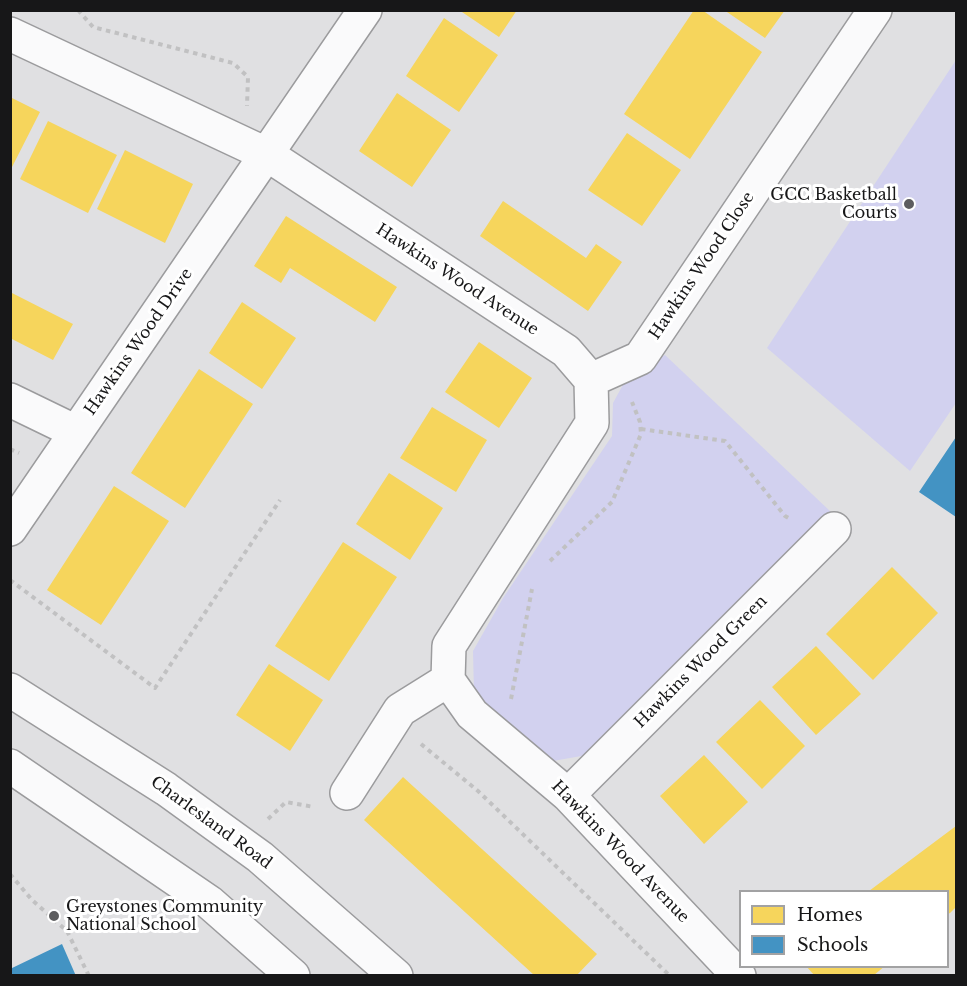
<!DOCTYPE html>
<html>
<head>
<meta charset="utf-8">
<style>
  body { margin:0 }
  #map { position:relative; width:967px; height:986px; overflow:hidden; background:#e0e0e2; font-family:"Libre Baskerville",serif }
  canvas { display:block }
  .frame { position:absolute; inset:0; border:12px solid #171718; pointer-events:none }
  .legend { position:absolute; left:739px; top:890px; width:210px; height:78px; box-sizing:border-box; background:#fff; border:2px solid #a2a2a3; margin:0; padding:8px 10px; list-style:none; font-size:18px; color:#171718 }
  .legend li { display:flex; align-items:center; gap:12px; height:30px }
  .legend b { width:30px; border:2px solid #a2a2a3 }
</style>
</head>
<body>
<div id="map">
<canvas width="967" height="986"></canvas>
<div class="frame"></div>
<ul class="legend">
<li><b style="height:16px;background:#f6d55c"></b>Homes</li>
<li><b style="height:16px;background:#4393c3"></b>Schools</li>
</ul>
</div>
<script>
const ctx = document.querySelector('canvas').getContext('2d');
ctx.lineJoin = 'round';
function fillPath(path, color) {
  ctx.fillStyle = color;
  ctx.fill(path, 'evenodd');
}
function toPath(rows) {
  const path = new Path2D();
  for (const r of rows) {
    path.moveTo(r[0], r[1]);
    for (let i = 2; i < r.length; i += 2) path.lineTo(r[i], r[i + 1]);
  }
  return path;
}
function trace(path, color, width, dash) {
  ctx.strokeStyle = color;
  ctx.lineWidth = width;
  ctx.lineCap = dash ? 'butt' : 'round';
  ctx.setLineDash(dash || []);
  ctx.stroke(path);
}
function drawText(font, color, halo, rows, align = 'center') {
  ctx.font = font + ' "Libre Baskerville",serif';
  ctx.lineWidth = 6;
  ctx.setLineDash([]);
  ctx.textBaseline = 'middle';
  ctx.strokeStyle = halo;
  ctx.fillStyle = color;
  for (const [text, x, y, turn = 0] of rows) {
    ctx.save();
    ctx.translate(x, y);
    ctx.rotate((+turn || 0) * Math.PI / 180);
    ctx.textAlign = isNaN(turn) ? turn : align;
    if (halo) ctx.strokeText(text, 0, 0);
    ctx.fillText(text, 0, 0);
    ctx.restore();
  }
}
const green = toPath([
  [956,60,956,403,910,471,767,348],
  [665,355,831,512,587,755,553,761,474,694,473,651,503,598,612,436,613,403,625,381]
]);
const homes = toPath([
  [459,10,517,10,499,37],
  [694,10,702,10,762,52,690,159,624,114],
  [724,10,785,10,765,38],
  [444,18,498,55,459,112,406,76],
  [397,93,451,130,412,187,359,151],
  [10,97,40,112,10,171],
  [48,121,117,155,88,213,20,179],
  [627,133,681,170,642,226,588,190],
  [125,150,193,184,165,243,97,209],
  [503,201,586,258,596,244,622,262,588,311,480,236],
  [286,216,397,287,375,322,290,268,281,283,254,266],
  [10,292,73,324,53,360,10,338],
  [242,302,296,338,262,389,209,353],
  [479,342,532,378,499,428,445,392],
  [199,369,253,404,185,508,131,473],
  [432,407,487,440,456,492,400,458],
  [389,473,443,508,410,560,356,524],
  [114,486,169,521,101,625,47,590],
  [343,542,397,577,329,681,275,646],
  [892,567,938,613,873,680,826,634],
  [816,646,861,694,816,735,772,687],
  [269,664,323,700,290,751,236,715],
  [760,700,805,746,762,789,716,742],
  [704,755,748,802,704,844,660,796],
  [403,777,597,954,577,975,534,975,364,820],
  [956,826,956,907,950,913,948,914,948,891,869,891],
  [806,966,885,966,874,975,814,975]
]);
const schools = toPath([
  [956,437,956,517,919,492],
  [62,944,76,976,10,976,10,969]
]);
const path = toPath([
  [78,10,93,27,233,63,248,77,247,106],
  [641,429,725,441,785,516,792,520],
  [10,449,19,453],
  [550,561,612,502,641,434,640,422,632,402],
  [10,580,155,688,280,500],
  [511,699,532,589],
  [421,744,478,791,670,976],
  [268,819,286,802,314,807],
  [10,874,32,900,67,931,89,976]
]);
const minor = toPath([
  [10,34,268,155,566,351,591,380,592,423,449,646,448,680],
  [591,380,640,358,875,10],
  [10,400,76,432],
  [10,529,365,10],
  [347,793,400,710,448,680,472,714,568,795,739,976],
  [568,795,834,529]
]);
const major = toPath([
  [10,690,166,789,260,857,396,976],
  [10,766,209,902,293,976]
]);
const markers = [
  [909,204,6,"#5d5d5f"],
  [54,916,6,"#5d5d5f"]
];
const poiNames = [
  ["GCC Basketball",897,195],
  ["Courts",897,213],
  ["Greystones Community",66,907,"left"],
  ["National School",66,925,"left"]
];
const streetNames = [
  ["Hawkins Wood Close",702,266,-56],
  ["Hawkins Wood Avenue",457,280,33],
  ["Hawkins Wood Drive",139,342,-55],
  ["Hawkins Wood Green",701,662,-45],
  ["Charlesland Road",211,823,36],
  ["Hawkins Wood Avenue",620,852,46]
];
fillPath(green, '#d2d1ef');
fillPath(homes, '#f6d55c');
fillPath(schools, '#4393c3');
trace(minor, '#9b9b9d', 36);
trace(major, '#9b9b9d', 36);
trace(path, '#c1c1c2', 4, [4.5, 4.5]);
trace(minor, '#fafafb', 33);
trace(major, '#fafafb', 33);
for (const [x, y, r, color] of markers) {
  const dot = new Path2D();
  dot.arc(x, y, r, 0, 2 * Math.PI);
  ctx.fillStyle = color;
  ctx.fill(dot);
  trace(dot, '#fff', 2);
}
drawText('16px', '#171718', '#fff', poiNames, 'right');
drawText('16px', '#171718', '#fff', streetNames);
</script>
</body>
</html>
